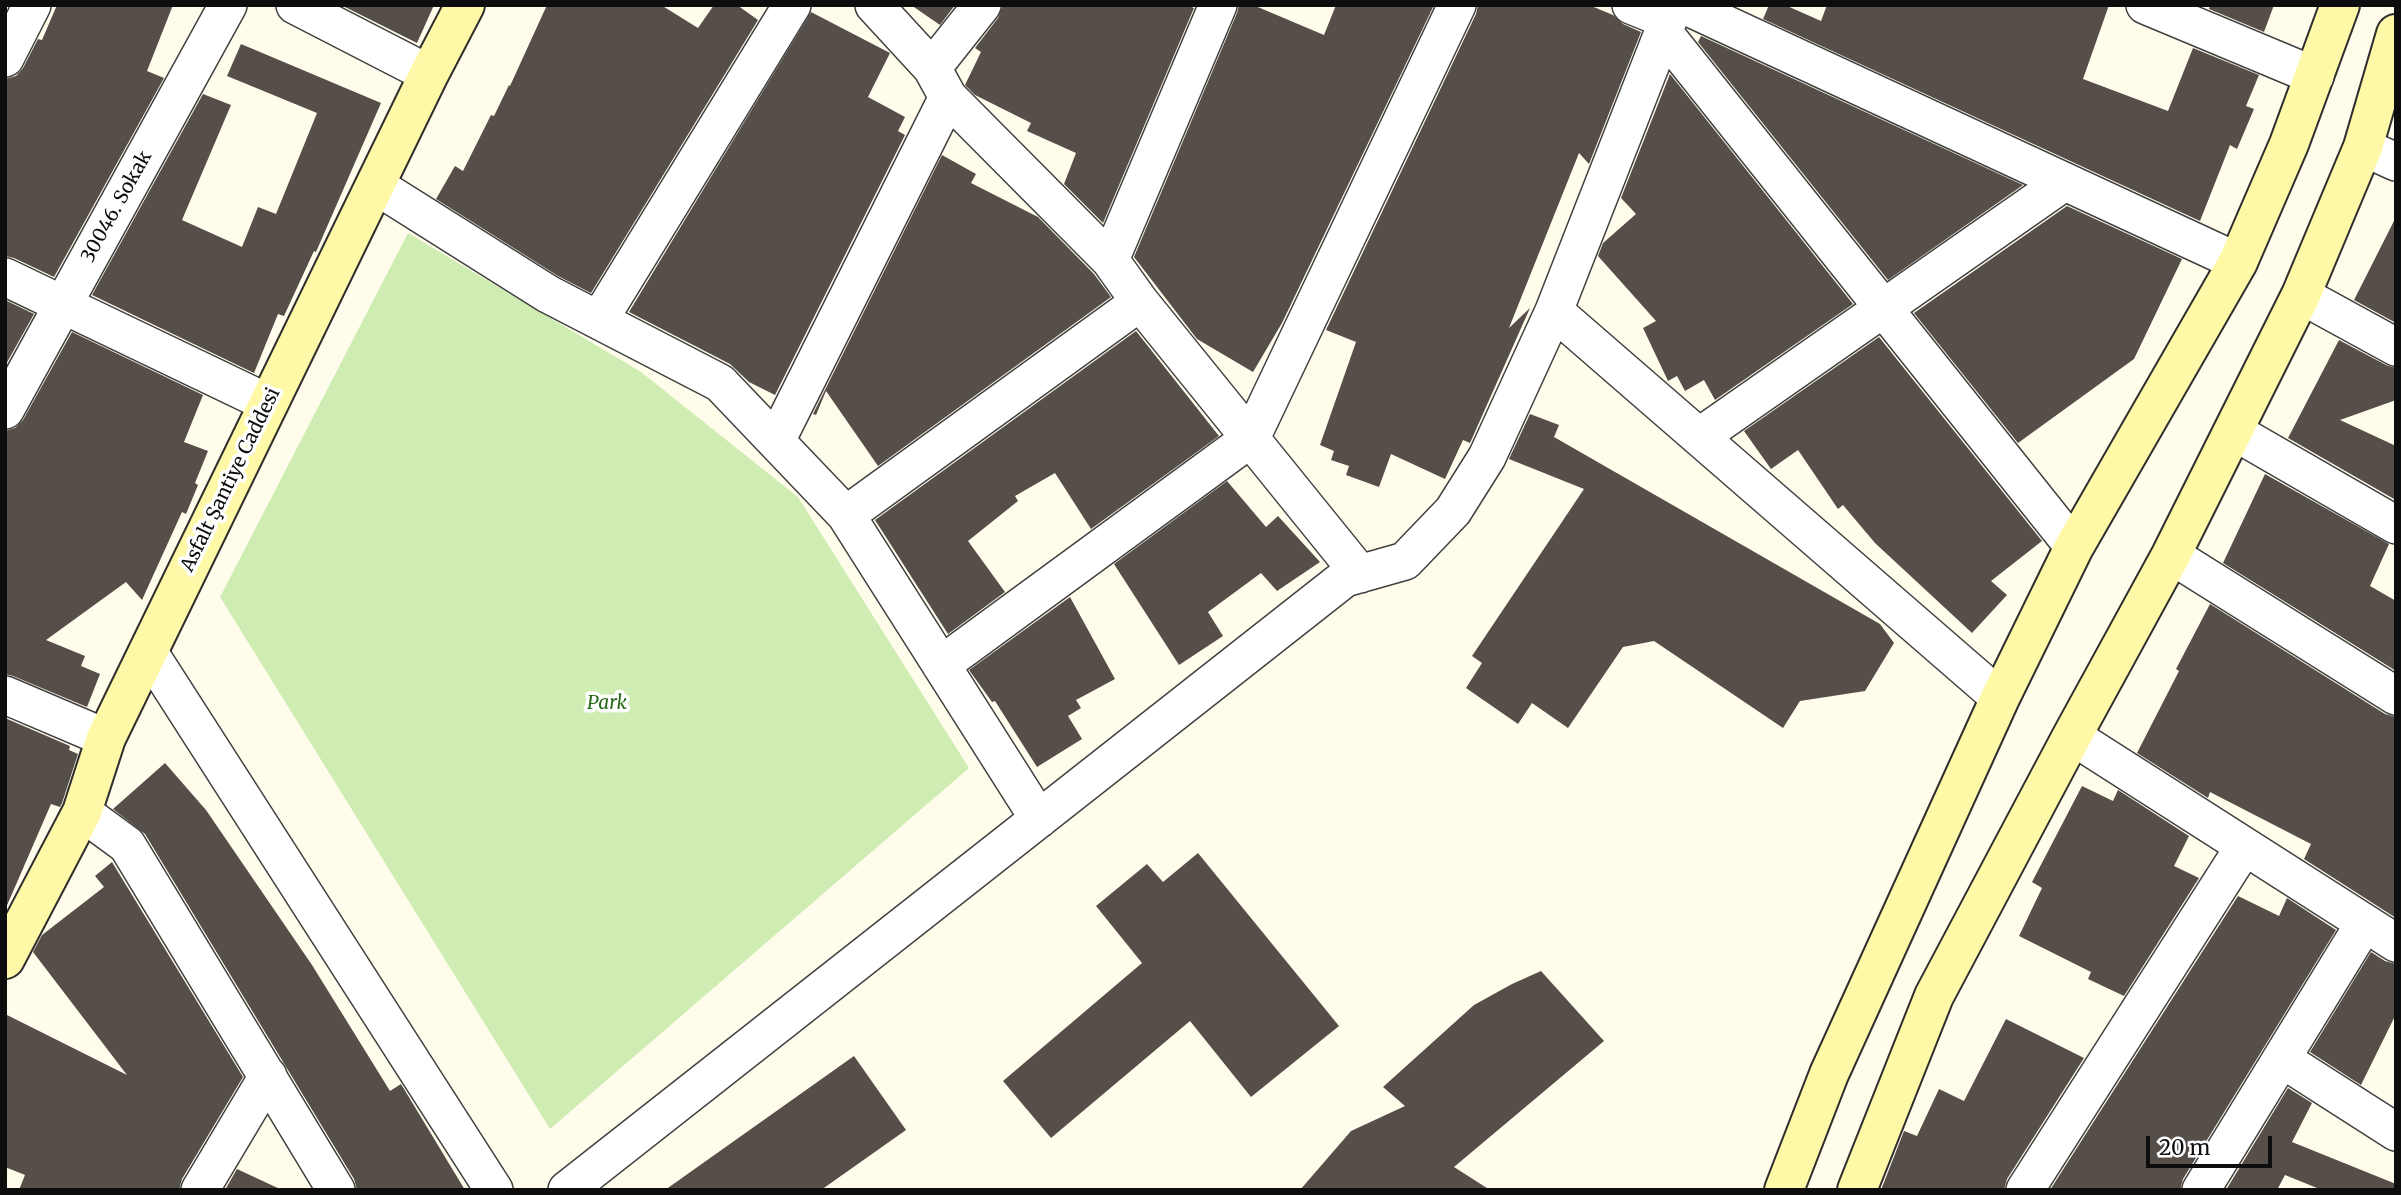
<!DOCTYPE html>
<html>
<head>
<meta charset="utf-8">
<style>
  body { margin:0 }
  #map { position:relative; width:2401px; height:1195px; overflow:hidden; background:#fffcec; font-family:Merriweather,serif }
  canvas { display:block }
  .frame { position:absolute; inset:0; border:7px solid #0d0d0d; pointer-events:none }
  .scale { position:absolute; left:2146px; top:1136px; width:126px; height:32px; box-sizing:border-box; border:4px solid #0d0d0d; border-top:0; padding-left:9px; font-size:21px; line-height:24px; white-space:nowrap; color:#0d0d0d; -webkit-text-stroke:5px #fff; paint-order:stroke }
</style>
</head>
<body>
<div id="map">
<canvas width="2401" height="1195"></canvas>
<div class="frame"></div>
<div class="scale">20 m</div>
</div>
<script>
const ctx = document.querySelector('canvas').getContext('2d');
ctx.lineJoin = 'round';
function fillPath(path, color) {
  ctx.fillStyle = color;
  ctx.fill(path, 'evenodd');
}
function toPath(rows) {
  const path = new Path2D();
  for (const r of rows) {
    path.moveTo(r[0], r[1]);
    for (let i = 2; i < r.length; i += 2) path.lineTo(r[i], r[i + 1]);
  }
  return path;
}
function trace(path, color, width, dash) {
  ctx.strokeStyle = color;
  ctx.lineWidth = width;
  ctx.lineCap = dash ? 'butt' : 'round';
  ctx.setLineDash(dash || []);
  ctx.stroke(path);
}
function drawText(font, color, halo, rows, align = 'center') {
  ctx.font = font + ' Merriweather,serif';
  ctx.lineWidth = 7;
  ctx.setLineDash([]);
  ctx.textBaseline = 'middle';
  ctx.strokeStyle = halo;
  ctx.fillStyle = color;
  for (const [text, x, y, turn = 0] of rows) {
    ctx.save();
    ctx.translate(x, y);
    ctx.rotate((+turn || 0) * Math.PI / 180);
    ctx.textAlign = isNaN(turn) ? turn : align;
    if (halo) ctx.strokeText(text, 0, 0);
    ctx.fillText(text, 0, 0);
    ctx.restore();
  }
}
const green = toPath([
  [408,233,641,372,798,497,969,768,550,1129,220,597]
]);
const building = toPath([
  [57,5,173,5,147,71,164,78,54,277,14,258,5,256,5,79,16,76,23,68,38,39,42,40],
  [341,5,434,5,417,43],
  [547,5,661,5,698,28,714,5,737,5,758,20,591,293,558,276,436,199,455,166,463,171,491,115,494,116,509,85,510,86],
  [911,5,955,5,940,25],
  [1003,5,1187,5,1194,8,1103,223,1064,184,1076,153,1027,131,1031,123,975,95,965,85,981,52,975,48,998,18],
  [1239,5,1253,5,1324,35,1336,5,1434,5,1282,323,1253,372,1197,339,1134,257,1237,13],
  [1478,5,1589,5,1613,15,1623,24,1641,32,1589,164,1579,153,1509,328,1530,308,1470,443,1463,440,1445,479,1391,454,1379,487,1346,475,1349,466,1331,460,1334,451,1320,445,1356,342,1326,330,1476,14],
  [1769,5,1785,5,1821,21,1827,5,2109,5,2083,79,2168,111,2193,48,2259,75,2246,106,2254,109,2237,149,2230,145,2200,221,1763,19],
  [2210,5,2274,5,2264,32,2209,9],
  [811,12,890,53,868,97,905,117,898,131,905,135,775,395,749,382,730,364,629,312],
  [1701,36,2023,185,1888,280,1698,42],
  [241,44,381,103,316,252,314,251,284,316,278,314,254,373,92,295,203,94,231,105,182,220,242,247,258,207,276,214,317,113,227,76],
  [1670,74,1853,304,1715,400,1704,380,1685,391,1677,376,1668,381,1643,328,1656,321,1598,256,1603,243,1636,214,1621,198],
  [942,155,976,174,971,183,1038,217,1094,274,1111,297,878,466,826,391,816,415,813,414],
  [2067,206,2182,259,2134,359,2018,443,1914,313],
  [2396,217,2396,323,2354,300],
  [5,300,34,314,5,366],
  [1136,331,1219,436,1091,529,1055,473,1015,496,1018,501,968,541,1005,592,948,634,875,520],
  [72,332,203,395,184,442,208,451,195,483,198,485,186,514,182,512,142,600,126,582,46,640,85,656,81,666,100,674,87,707,13,676,5,674,5,431,15,428,23,420],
  [1879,337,2042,541,1991,581,2007,595,1972,633,1875,543,1843,505,1838,509,1798,450,1771,469,1744,431],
  [2339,340,2386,365,2396,368,2396,400,2340,420,2396,446,2396,495,2394,499,2288,438],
  [1530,414,1559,425,1554,437,1880,624,1894,643,1865,691,1800,701,1783,728,1654,641,1623,647,1568,728,1532,703,1518,724,1466,688,1482,663,1472,656,1584,489,1509,459],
  [2265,474,2389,544,2370,586,2396,601,2396,671,2223,563],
  [1227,481,1266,527,1278,516,1320,562,1277,591,1261,573,1208,612,1223,636,1179,665,1114,564],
  [1070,597,1115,679,1076,700,1081,708,1068,716,1082,739,1037,767,995,701,992,702,969,670],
  [2210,604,2385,714,2396,717,2396,918,2304,859,2311,844,2210,792,2208,798,2137,753,2179,671,2176,669],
  [5,718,70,746,69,750,78,754,62,803,60,807,51,804,5,910],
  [165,763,206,810,312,965,390,1091,401,1084,465,1190,357,1190,354,1179,145,834,113,809],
  [2082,786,2113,801,2118,790,2189,836,2174,866,2199,878,2124,996,2088,979,2091,972,2019,936,2042,888,2032,882],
  [1198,853,1339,1026,1251,1097,1190,1021,1051,1138,1003,1081,1142,963,1096,906,1147,864,1163,882],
  [112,862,243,1077,182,1179,179,1190,19,1190,25,1175,5,1167,5,1014,127,1075,33,952,42,935,104,887,95,876],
  [2238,896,2279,916,2287,898,2336,930,2183,1179,2180,1190,2050,1190],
  [2371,952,2385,961,2396,964,2396,1014,2361,1085,2310,1052],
  [1541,971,1604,1041,1454,1167,1490,1190,1300,1190,1351,1131,1405,1106,1383,1087,1474,1005,1512,984],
  [2006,1019,2084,1058,2007,1179,2004,1190,1881,1190,1904,1131,1917,1136,1939,1089,1964,1101],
  [854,1056,906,1130,821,1190,665,1190],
  [2288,1088,2312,1103,2292,1142,2396,1184,2396,1190,2322,1190,2285,1175,2277,1190,2226,1190],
  [237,1169,282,1190,225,1190]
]);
const street = toPath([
  [295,5,429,74],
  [874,5,932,68,948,97,1110,260,1140,302,1360,574],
  [1631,5,1668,20],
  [1684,5,2238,262],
  [2145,5,2315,76],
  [1664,33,2074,547],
  [5,58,32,5],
  [932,68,982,5],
  [2363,147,2396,162],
  [375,185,548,294,720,383,846,515,1039,819],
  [1110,260,1218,5],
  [5,277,268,403],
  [2301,295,2396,347],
  [1554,311,2000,698],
  [599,320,792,5],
  [5,410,228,5],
  [2235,432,2396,525],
  [1699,437,2064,182],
  [776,441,948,97],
  [846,515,1140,302],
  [2171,555,2396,696],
  [148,651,494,1190],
  [941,665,1251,438,1457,5],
  [5,695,106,738],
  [2072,736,2396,943],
  [82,812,127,845,336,1190],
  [2282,1059,2396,1132],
  [200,1190,268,1076],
  [567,1190,1345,578,1405,561,1453,511,1487,457,1554,311,1674,5],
  [2025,1190,2244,847],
  [2201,1190,2364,924]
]);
const secondary = toPath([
  [5,959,82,812,106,738,429,74,465,5],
  [1784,1190,1829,1074,2000,698,2074,547,2238,262,2289,144,2340,5],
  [1857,1190,1934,996,2072,736,2171,555,2301,295,2363,147,2396,34]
]);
const streetNames = [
  ["30046. Sokak",117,207,-61],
  ["Asfalt Şantiye Caddesi",231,480,-64]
];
const parkNames = [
  ["Park",607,704]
];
fillPath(green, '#cfedb2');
fillPath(building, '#564e48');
trace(street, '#404040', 40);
trace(secondary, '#2f2f2f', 42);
trace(street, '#fff', 37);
trace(secondary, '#fff8a7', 38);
drawText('19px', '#0d0d0d', '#fff', streetNames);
drawText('italic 19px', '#266a17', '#fff', parkNames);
</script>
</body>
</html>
